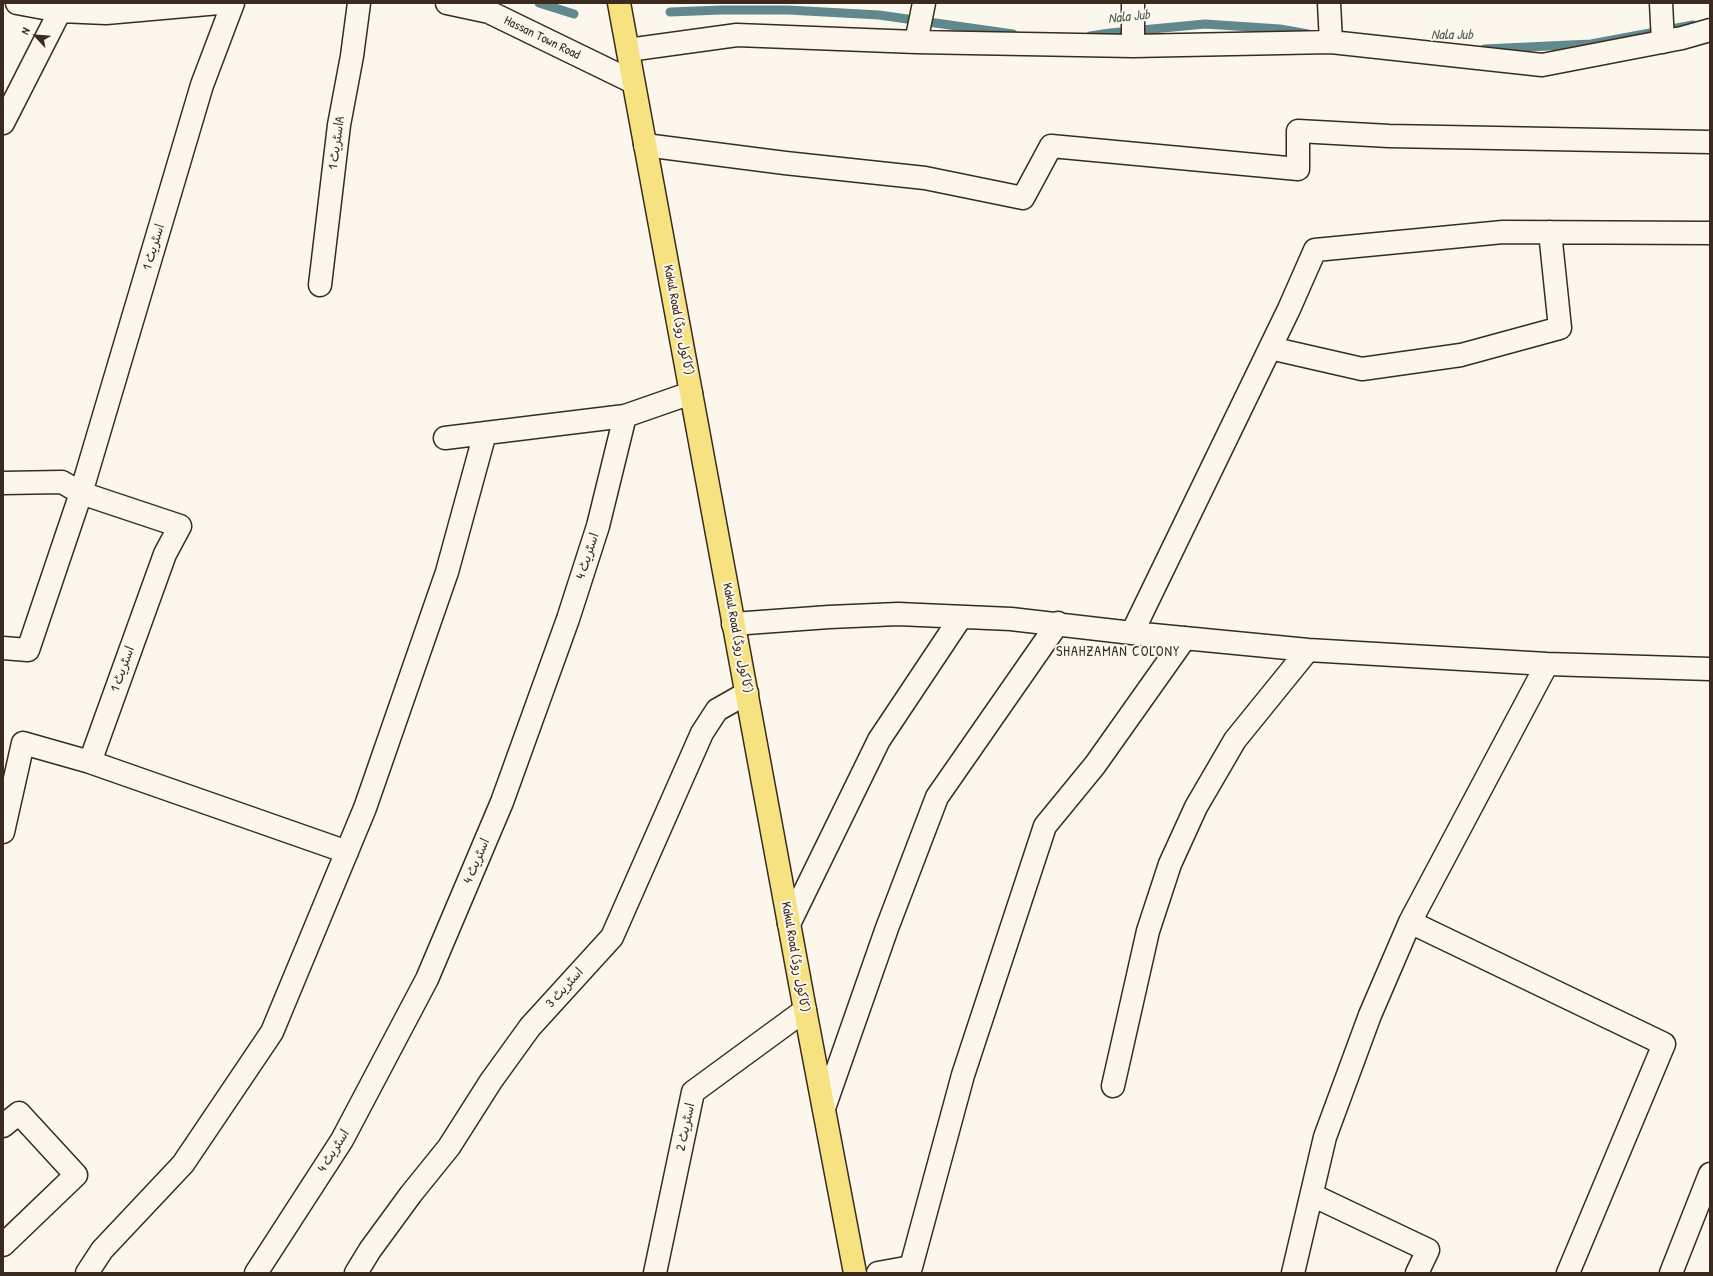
<!DOCTYPE html>
<html>
<head>
<meta charset="utf-8">
<style>
  body { margin:0 }
  #map { position:relative; width:1713px; height:1276px; overflow:hidden; background:#fbf7ec; font-family:"Patrick Hand",sans-serif }
  canvas { display:block }
  .frame { position:absolute; inset:0; border:4px solid #3b2a1e; pointer-events:none }
  .north { position:absolute; left:16px; top:16px; width:40px; height:40px; -webkit-text-stroke:3px #fbf7ec; paint-order:stroke; rotate:296deg; font-size:11px; font-weight:700; line-height:16px; text-align:center; color:#3b2a1e }
  .north::after { content:''; display:block; margin:auto; width:14px; height:18px; background:#3b2a1e; clip-path:polygon(50% 0,100% 100%,50% 72%,0 100%) }
</style>
</head>
<body>
<div id="map">
<canvas width="1713" height="1276"></canvas>
<div class="frame"></div>
<div class="north">N</div>
</div>
<script>
const ctx = document.querySelector('canvas').getContext('2d');
ctx.lineJoin = 'round';
function toPath(rows) {
  const path = new Path2D();
  for (const r of rows) {
    path.moveTo(r[0], r[1]);
    for (let i = 2; i < r.length; i += 2) path.lineTo(r[i], r[i + 1]);
  }
  return path;
}
function trace(path, color, width, dash) {
  ctx.strokeStyle = color;
  ctx.lineWidth = width;
  ctx.lineCap = dash ? 'butt' : 'round';
  ctx.setLineDash(dash || []);
  ctx.stroke(path);
}
function drawText(font, color, halo, rows, align = 'center') {
  ctx.font = font + ' "Patrick Hand","Playpen Sans Arabic",sans-serif';
  ctx.lineWidth = 4;
  ctx.setLineDash([]);
  ctx.textBaseline = 'middle';
  ctx.strokeStyle = halo;
  ctx.fillStyle = color;
  for (const [text, x, y, turn = 0] of rows) {
    ctx.save();
    ctx.translate(x, y);
    ctx.rotate((+turn || 0) * Math.PI / 180);
    ctx.textAlign = isNaN(turn) ? turn : align;
    if (halo) ctx.strokeText(text, 0, 0);
    ctx.fillText(text, 0, 0);
    ctx.restore();
  }
}
const stream = toPath([
  [539,3,574,14],
  [670,12,721,10,788,10,879,15,1013,34],
  [1090,36,1110,33,1205,24,1280,29,1308,34],
  [1484,49,1591,44,1693,25]
]);
const minor = toPath([
  [17,3,60,11,106,13,219,3],
  [447,3,489,12,633,82],
  [1133,3,1133,46],
  [1329,3,1331,42],
  [1661,3,1663,42],
  [916,42,1133,46,1331,42,1542,65,1682,38,1710,30],
  [628,50,737,35,916,42,924,3],
  [3,123,60,11],
  [645,145,785,163,925,178,1023,198,1051,146,1298,169,1298,131,1389,136,1710,142],
  [320,285,339,125,352,56,359,3],
  [1270,348,1362,369,1461,355,1560,328,1550,232],
  [445,438,625,416],
  [3,483,62,482,81,493,202,85,233,3],
  [733,624,829,617,898,614,1011,619,1132,633,1308,650,1547,664,1710,669],
  [1132,633,1289,309,1315,250,1503,232,1710,233],
  [3,648,28,650,81,493,180,526,165,554,90,762,23,743,3,832],
  [90,762,347,852],
  [1410,922,1664,1044,1568,1273],
  [789,924,879,740,961,617],
  [1113,1086,1148,931,1170,864,1196,807,1235,740,1308,650],
  [824,1108,887,928,937,797,1058,623],
  [3,1126,19,1113,76,1175,3,1245],
  [1312,1195,1428,1250,1417,1273],
  [87,1273,102,1250,183,1164,272,1032,365,808,447,572,485,433],
  [256,1273,342,1140,427,979,502,802,568,619,598,526,625,416,691,393],
  [356,1273,370,1250,411,1194,449,1147,491,1081,530,1027,612,937,702,733,717,710,747,693],
  [655,1273,693,1092,805,1010],
  [878,1273,911,1267,963,1075,1045,826,1095,765,1185,638],
  [1293,1273,1325,1137,1370,1015,1410,922,1547,664],
  [1671,1273,1710,1174]
]);
const major = toPath([
  [619,3,805,1010,855,1273]
]);
const streetNames = [
  ["Hassan Town Road",542,38,26],
  ["اسٹریٹ 1A",337,143,-82],
  ["اسٹریٹ 1",154,247,-73],
  ["Kakul Road (کاکول روڈ)",678,320,79],
  ["اسٹریٹ 4",588,556,-72],
  ["Kakul Road (کاکول روڈ)",737,638,79],
  ["اسٹریٹ 1",123,669,-70],
  ["اسٹریٹ 4",477,861,-67],
  ["Kakul Road (کاکول روڈ)",795,957,80],
  ["اسٹریٹ 3",565,988,-48],
  ["اسٹریٹ 2",686,1127,-78],
  ["اسٹریٹ 4",334,1151,-58]
];
const waterNames = [
  ["Nala Jub",1129,17,-6],
  ["Nala Jub",1452,35]
];
const neighbourhoodNames = [
  ["SHAHZAMAN COLONY",1118,652]
];
trace(stream, '#60888d', 9);
trace(minor, '#3b2a1e', 25);
trace(major, '#3b2a1e', 25);
trace(minor, '#fbf7ec', 22);
trace(major, '#f7e281', 22);
drawText('13px', '#3b2a1e', '#fbf7ec', streetNames);
drawText('italic 14px', '#4e5956', '#fbf7ec', waterNames);
ctx.letterSpacing = '1px';
drawText('14px', '#3b2a1e', '#fbf7ec', neighbourhoodNames);
ctx.letterSpacing = '0px';
</script>
</body>
</html>
